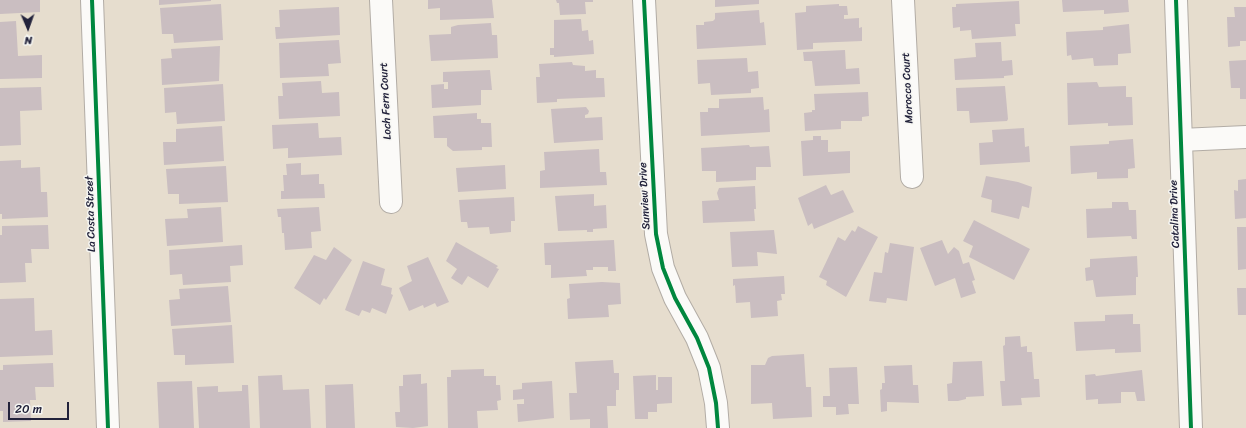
<!DOCTYPE html>
<html>
<head>
<meta charset="utf-8">
<style>
  body { margin:0 }
  #map { position:relative; width:1246px; height:428px; overflow:hidden; background:#e6ddce; font-family:Sriracha,sans-serif }
  canvas { display:block }
  .north { position:absolute; left:8px; top:8px; width:40px; height:40px; -webkit-text-stroke:3px #f6f6f2; paint-order:stroke; rotate:178deg; font-size:11px; font-weight:700; line-height:16px; text-align:center; color:#22223b }
  .north::after { content:''; display:block; margin:auto; width:14px; height:18px; background:#22223b; clip-path:polygon(50% 0,100% 100%,50% 72%,0 100%) }
  .scale { position:absolute; left:8px; top:402px; width:61px; height:18px; box-sizing:border-box; border:2px solid #22223b; border-top:0; padding-left:5px; font-size:12px; line-height:14px; white-space:nowrap; color:#22223b; -webkit-text-stroke:3px #f6f6f2; paint-order:stroke }
</style>
</head>
<body>
<div id="map">
<canvas width="1246" height="428"></canvas>
<div class="north">N</div>
<div class="scale">20 m</div>
</div>
<script>
const ctx = document.querySelector('canvas').getContext('2d');
ctx.lineJoin = 'round';
function fillPath(path, color) {
  ctx.fillStyle = color;
  ctx.fill(path, 'evenodd');
}
function toPath(rows) {
  const path = new Path2D();
  for (const r of rows) {
    path.moveTo(r[0], r[1]);
    for (let i = 2; i < r.length; i += 2) path.lineTo(r[i], r[i + 1]);
  }
  return path;
}
function trace(path, color, width, dash) {
  ctx.strokeStyle = color;
  ctx.lineWidth = width;
  ctx.lineCap = dash ? 'butt' : 'round';
  ctx.setLineDash(dash || []);
  ctx.stroke(path);
}
function drawText(font, color, halo, rows, align = 'center') {
  ctx.font = font + ' Sriracha,sans-serif';
  ctx.lineWidth = 3;
  ctx.setLineDash([]);
  ctx.textBaseline = 'middle';
  ctx.strokeStyle = halo;
  ctx.fillStyle = color;
  for (const [text, x, y, turn = 0] of rows) {
    ctx.save();
    ctx.translate(x, y);
    ctx.rotate((+turn || 0) * Math.PI / 180);
    ctx.textAlign = isNaN(turn) ? turn : align;
    if (halo) ctx.strokeText(text, 0, 0);
    ctx.fillText(text, 0, 0);
    ctx.restore();
  }
}
const building = toPath([
  [0,0,40,0,40,12,0,14],
  [159,0,211,0,211,1,159,5],
  [428,0,492,0,494,18,440,20,440,8,428,9],
  [556,0,593,0,593,2,585,2,586,14,560,15,559,3,557,3],
  [715,0,759,0,759,4,715,7],
  [1062,0,1128,0,1129,12,1104,14,1104,10,1063,12],
  [1019,1,1020,24,1015,24,1016,36,972,39,971,30,960,31,960,27,953,28,952,7,956,7,956,4],
  [221,4,223,40,174,43,173,34,162,34,160,8],
  [839,4,839,6,847,6,848,15,844,15,844,19,859,18,859,28,862,27,862,41,813,43,813,49,797,50,795,13,806,12,806,6],
  [339,7,340,35,276,39,275,27,280,27,279,10],
  [1234,7,1246,7,1246,41,1240,41,1240,46,1228,47,1227,17,1235,17],
  [759,10,760,23,764,22,766,45,697,49,696,25,704,25,704,22,713,21,715,19,715,13],
  [581,19,582,31,588,30,589,41,593,40,594,54,554,57,554,55,550,55,550,48,554,48,554,20],
  [16,21,18,56,42,55,42,78,0,79,0,22],
  [491,23,492,35,497,35,498,58,431,61,429,35,451,34,451,27,458,25],
  [1129,24,1131,53,1118,54,1118,65,1094,66,1093,58,1072,60,1071,55,1067,56,1066,32,1103,30,1103,27],
  [339,40,341,63,328,64,329,76,280,78,279,43],
  [1001,42,1002,61,1012,60,1013,75,1004,76,1004,78,955,80,954,59,976,57,975,43],
  [220,46,219,81,162,85,161,59,172,58,171,49],
  [845,50,846,69,859,68,860,84,815,86,812,61,804,61,803,52],
  [747,58,748,72,758,71,759,88,751,89,751,93,711,95,710,83,698,84,697,60],
  [1246,60,1246,99,1240,99,1240,88,1231,88,1229,61],
  [572,62,573,65,585,66,585,71,596,70,596,78,604,78,605,97,557,99,557,102,537,103,536,77,540,77,539,64],
  [490,70,492,90,481,90,481,105,432,108,431,85,444,84,444,89,448,89,448,82,443,82,443,72],
  [321,81,322,93,339,92,340,116,279,119,278,96,283,96,282,83],
  [1097,82,1099,87,1126,86,1126,97,1132,97,1133,125,1108,126,1108,123,1068,125,1067,83],
  [223,84,225,121,177,124,176,112,165,113,164,88],
  [1005,86,1008,119,1007,121,970,123,969,111,957,111,956,88],
  [41,87,42,110,20,111,21,145,0,146,0,88],
  [868,92,869,116,862,117,862,121,841,121,841,129,805,131,804,113,812,112,812,110,815,110,814,94],
  [763,97,764,110,769,109,770,132,701,136,700,112,708,112,708,108,719,108,719,99],
  [586,107,589,111,588,114,585,115,585,118,602,117,603,140,554,143,551,109],
  [477,113,477,119,481,119,481,123,491,123,492,147,482,147,482,150,453,151,447,146,447,138,434,138,433,116],
  [318,123,319,138,341,137,342,155,288,158,288,148,273,149,272,125],
  [222,126,224,161,164,165,163,142,176,142,176,129],
  [1024,128,1025,147,1029,146,1030,162,980,165,979,143,993,142,992,130],
  [813,136,821,136,821,140,828,140,828,152,850,151,850,173,803,176,801,141,813,140],
  [1133,139,1135,168,1128,169,1128,178,1097,179,1097,172,1071,174,1070,146,1109,144,1109,141],
  [749,145,750,147,769,146,771,167,756,167,756,180,716,182,716,171,702,171,701,148],
  [599,149,600,172,606,172,607,185,540,188,540,171,545,170,544,152],
  [21,160,21,168,40,167,41,192,47,192,48,217,2,219,2,214,0,214,0,161],
  [301,163,301,175,319,174,319,184,324,184,325,198,281,199,281,191,284,191,283,175,287,175,286,164],
  [505,165,506,189,458,192,456,168],
  [226,166,228,202,179,204,179,194,168,194,166,169],
  [986,176,1018,182,1032,187,1029,208,1022,206,1019,219,991,212,992,200,981,197],
  [1246,179,1246,218,1235,219,1234,190,1238,191,1238,180],
  [826,185,831,195,843,190,854,212,814,229,812,223,808,226,798,198],
  [755,186,756,209,754,209,755,221,703,223,702,201,719,200,717,193,719,188],
  [594,194,594,206,606,205,607,228,593,229,593,232,587,232,587,230,558,231,555,196],
  [514,197,515,221,511,221,511,232,490,234,489,227,468,228,467,222,461,222,459,200],
  [1112,202,1128,202,1129,210,1136,210,1137,239,1132,239,1131,236,1087,238,1086,209,1112,208],
  [221,207,223,242,167,246,165,219,188,218,187,209],
  [319,207,321,231,311,232,312,248,285,250,284,233,282,233,281,217,278,217,277,209],
  [974,220,1030,249,1014,280,969,257,973,246,963,241],
  [48,225,49,249,31,249,32,263,25,263,26,282,0,283,0,235,2,235,2,226],
  [858,226,878,237,846,297,826,285,827,281,819,277,838,237,845,241,852,230,855,232],
  [1237,227,1246,227,1246,269,1238,270],
  [774,230,777,254,757,252,758,266,732,267,730,232],
  [614,240,616,271,608,271,608,267,593,267,593,270,586,270,587,276,551,278,551,265,545,265,544,243],
  [942,240,948,254,954,247,959,251,963,264,969,262,975,280,972,281,976,293,961,298,955,278,935,286,920,248],
  [456,242,498,266,496,268,499,269,488,288,468,276,462,285,451,278,457,269,446,261],
  [890,243,914,247,907,301,887,298,886,303,869,301,874,272,882,273,885,252,888,253],
  [242,245,243,265,230,266,231,282,183,285,182,274,170,275,169,250],
  [334,247,352,260,326,300,324,298,320,305,294,288,314,255,326,260],
  [1137,256,1138,277,1136,277,1136,295,1096,297,1093,280,1086,281,1085,268,1090,267,1090,259],
  [428,257,449,302,437,307,435,303,424,308,423,305,409,311,399,288,412,281,407,266],
  [363,261,385,269,381,285,392,288,391,294,393,295,386,314,372,308,370,313,362,310,359,316,345,310],
  [784,276,785,294,781,294,782,300,777,301,778,316,751,318,750,302,736,303,735,285,733,286,733,279],
  [602,282,620,283,621,304,608,305,609,317,568,319,567,299,570,298,569,284],
  [228,286,231,322,171,326,169,300,180,299,179,289],
  [1237,288,1246,288,1246,315,1238,315],
  [34,298,35,331,52,330,53,355,0,357,0,299],
  [1133,314,1133,324,1140,324,1141,352,1115,353,1115,349,1076,351,1074,322,1105,321,1105,315],
  [232,325,234,363,185,365,185,355,174,355,172,329],
  [1020,336,1021,347,1027,346,1027,352,1032,352,1034,379,1039,379,1040,397,1021,398,1022,405,1002,406,1000,381,1005,381,1003,346,1005,345,1005,337],
  [804,354,806,387,811,387,812,417,773,419,772,403,751,404,751,365,765,365,768,358,772,356],
  [613,360,614,373,619,373,619,390,616,390,616,406,607,406,608,428,590,428,590,419,570,420,569,393,577,393,575,362],
  [982,361,984,396,966,397,966,399,958,401,948,401,947,384,952,383,953,362],
  [53,363,54,387,35,387,36,400,30,400,31,421,3,422,3,411,0,411,0,370,3,370,3,365],
  [912,365,913,385,918,385,919,403,887,402,887,411,881,412,880,390,882,389,882,383,885,383,884,366],
  [857,367,859,404,848,404,849,414,836,415,836,407,823,407,823,396,830,396,829,368],
  [484,369,484,376,496,376,496,385,500,385,501,400,497,401,498,410,477,411,478,428,448,428,447,377,451,377,451,370],
  [1142,370,1145,401,1137,401,1135,392,1121,392,1121,403,1098,404,1098,399,1086,400,1085,375,1095,374,1096,376],
  [421,374,421,384,427,383,428,426,413,428,396,427,395,412,400,412,399,386,403,386,403,375],
  [282,375,283,390,309,389,311,428,260,428,258,376],
  [656,375,656,390,658,390,658,377,672,377,672,403,657,404,657,412,648,412,648,419,635,419,633,376],
  [192,381,194,428,159,428,157,382],
  [552,381,554,418,518,422,517,404,524,404,524,399,513,400,513,390,522,389,522,383],
  [353,384,355,428,326,428,325,385],
  [242,385,248,385,250,428,199,428,197,387,218,386,218,392,242,391]
]);
const minor = toPath([
  [381,0,391,202],
  [644,0,656,234,663,268,675,298,697,338,709,368,716,403,718,428],
  [903,0,912,177],
  [1176,0,1191,428],
  [1181,140,1246,137]
]);
const tertiary = toPath([
  [92,0,108,428]
]);
const cycleway = toPath([
  [92,0,108,428],
  [644,0,656,234,663,268,675,298,697,338,709,368,716,403,718,428],
  [1176,0,1191,428]
]);
const streetNames = [
  ["Morocco Court",908,88,-93],
  ["Loch Fern Court",386,101,-93],
  ["Sunview Drive",645,196,-93],
  ["La Costa Street",91,214,-92],
  ["Catalina Drive",1175,214,-92]
];
fillPath(building, '#cabec1');
trace(minor, '#b2aca5', 24);
trace(tertiary, '#b2aca5', 24);
trace(minor, '#fbfaf8', 22);
trace(tertiary, '#fbfaf8', 22);
trace(cycleway, '#00873e', 4);
drawText('11px', '#22223b', '#f6f6f2', streetNames);
</script>
</body>
</html>
